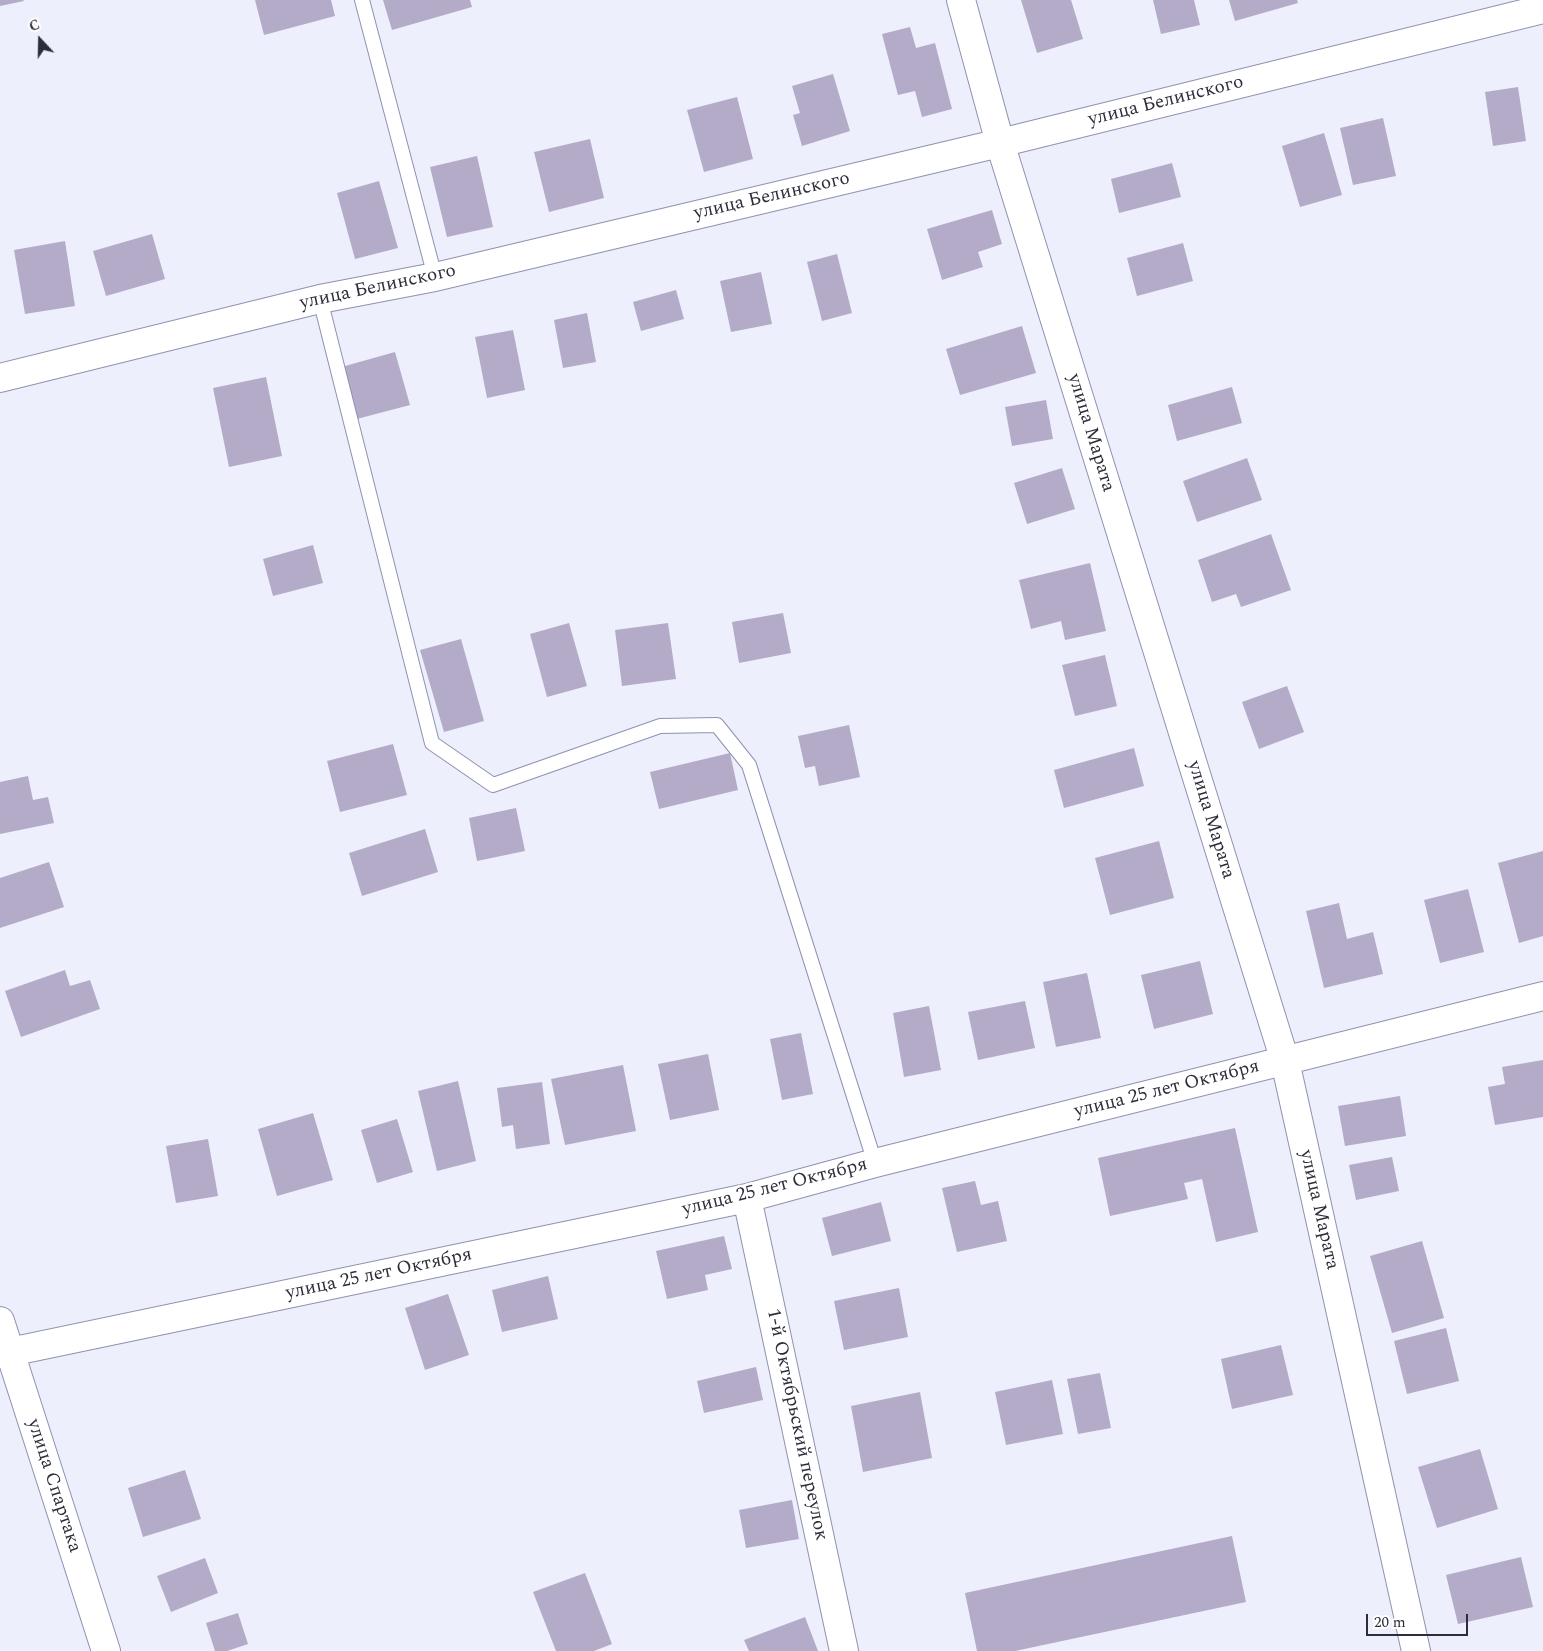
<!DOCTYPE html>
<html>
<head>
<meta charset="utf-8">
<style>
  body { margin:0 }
  #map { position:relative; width:1543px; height:1651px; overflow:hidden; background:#edeffc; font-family:Spectral,serif }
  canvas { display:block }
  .north { position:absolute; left:15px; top:15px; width:50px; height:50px; -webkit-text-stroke:4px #fff; paint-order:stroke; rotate:339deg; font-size:14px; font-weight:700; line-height:20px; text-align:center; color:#2c2d39 }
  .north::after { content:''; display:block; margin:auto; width:18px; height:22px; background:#2c2d39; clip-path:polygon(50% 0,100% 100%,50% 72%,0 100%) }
  .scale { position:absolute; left:1366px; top:1614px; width:102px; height:22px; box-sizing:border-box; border:2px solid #2c2d39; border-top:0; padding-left:6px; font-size:15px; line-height:18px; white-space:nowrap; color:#2c2d39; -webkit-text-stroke:4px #fff; paint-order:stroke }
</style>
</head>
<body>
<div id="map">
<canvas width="1543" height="1651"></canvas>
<div class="north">С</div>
<div class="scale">20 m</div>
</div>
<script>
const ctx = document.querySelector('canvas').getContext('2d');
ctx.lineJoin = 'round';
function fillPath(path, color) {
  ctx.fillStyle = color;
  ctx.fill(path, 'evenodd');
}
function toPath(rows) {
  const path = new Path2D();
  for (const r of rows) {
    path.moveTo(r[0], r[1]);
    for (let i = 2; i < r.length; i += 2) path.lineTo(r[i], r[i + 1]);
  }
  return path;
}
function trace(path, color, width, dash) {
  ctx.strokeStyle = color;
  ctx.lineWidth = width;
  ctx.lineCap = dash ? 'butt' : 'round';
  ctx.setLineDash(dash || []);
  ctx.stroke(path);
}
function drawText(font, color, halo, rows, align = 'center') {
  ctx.font = font + ' Spectral,serif';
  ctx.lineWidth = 5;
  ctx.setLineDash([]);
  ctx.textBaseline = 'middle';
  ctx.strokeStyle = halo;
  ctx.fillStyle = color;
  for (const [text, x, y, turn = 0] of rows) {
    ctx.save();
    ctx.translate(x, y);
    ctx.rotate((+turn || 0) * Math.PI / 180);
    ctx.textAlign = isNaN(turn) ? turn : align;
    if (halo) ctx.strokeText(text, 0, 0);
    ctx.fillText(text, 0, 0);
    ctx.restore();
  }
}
const building = toPath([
  [0,0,23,0,24,1,0,6],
  [255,0,331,0,335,16,264,35],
  [383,0,470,0,472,7,392,30],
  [1021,0,1071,0,1083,39,1037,53],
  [1153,0,1194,0,1200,25,1161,34],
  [1229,0,1297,0,1298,3,1235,21],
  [910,27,916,48,935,43,952,109,922,117,915,91,898,95,882,34],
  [833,74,850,131,802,146,793,115,800,113,792,86],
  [1518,87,1526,141,1493,146,1485,92],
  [737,97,753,159,704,172,687,110],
  [1383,118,1396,176,1353,185,1340,128],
  [1324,133,1342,195,1300,207,1282,146],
  [590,139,604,198,549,212,534,152],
  [477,156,493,227,447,237,430,167],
  [1172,163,1181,197,1119,213,1111,179],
  [379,181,398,248,355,259,337,193],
  [992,210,1002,244,978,252,983,267,942,280,927,229],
  [152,234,165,279,106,296,93,251],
  [65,241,75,306,25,314,14,250],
  [1183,243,1193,281,1137,296,1127,258],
  [837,254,852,313,822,321,807,262],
  [761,272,772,324,731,332,720,281],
  [676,290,684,319,641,331,633,302],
  [587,313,596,362,563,368,554,320],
  [1022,326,1036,373,960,395,946,349],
  [513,330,525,390,487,398,475,337],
  [395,352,410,405,353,420,338,368],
  [266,377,282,456,229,467,213,388],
  [1232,387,1242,423,1177,441,1168,405],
  [1046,400,1053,439,1012,446,1005,407],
  [1247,458,1262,500,1197,522,1183,481],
  [1062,468,1075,509,1027,524,1014,483],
  [1271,534,1291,590,1241,607,1236,594,1212,602,1198,560],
  [313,545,323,583,273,596,263,559],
  [1090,563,1106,631,1065,640,1061,621,1031,629,1019,580],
  [783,613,791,653,739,663,732,622],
  [569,623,587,686,547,697,530,634],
  [668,623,676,679,622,686,615,630],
  [461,639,484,721,444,732,420,650],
  [1105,655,1117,706,1075,716,1062,665],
  [1287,686,1304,732,1259,749,1242,702],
  [849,725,860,777,819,786,815,766,805,768,798,736],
  [393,744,407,795,340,812,327,761],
  [1134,748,1144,786,1064,808,1054,770],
  [730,753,738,790,659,809,650,772],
  [28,776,33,800,48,797,54,823,0,834,0,782],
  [516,808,525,851,477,861,469,818],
  [425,829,438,872,362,896,349,853],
  [1159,841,1174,898,1110,915,1095,858],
  [1543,851,1543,936,1519,943,1498,863],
  [49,862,64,907,0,928,0,878],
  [1468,889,1484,952,1440,963,1424,900],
  [1339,903,1347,939,1373,932,1383,974,1324,988,1306,911],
  [1200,961,1213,1014,1154,1029,1141,975],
  [65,970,70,986,90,980,100,1009,21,1037,5,991],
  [1087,973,1101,1038,1056,1047,1043,982],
  [1025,1001,1035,1048,978,1060,968,1012],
  [929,1006,941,1070,904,1077,893,1013],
  [801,1033,813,1094,782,1100,770,1039],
  [708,1054,719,1110,670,1120,658,1064],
  [1543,1060,1543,1117,1495,1125,1488,1087,1505,1084,1502,1067],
  [623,1065,636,1131,565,1145,551,1079],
  [458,1081,476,1161,437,1171,418,1091],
  [542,1082,550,1144,516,1149,513,1125,502,1127,497,1088],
  [1400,1096,1406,1136,1345,1146,1338,1106],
  [313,1113,333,1180,277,1196,258,1129],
  [397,1119,413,1172,377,1183,361,1130],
  [1235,1128,1258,1232,1216,1242,1202,1179,1184,1183,1188,1199,1110,1216,1098,1158],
  [208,1139,218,1196,176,1203,166,1146],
  [1392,1157,1399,1191,1356,1200,1349,1165],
  [975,1181,981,1205,998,1201,1007,1241,957,1252,942,1188],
  [881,1202,891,1241,832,1256,822,1218],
  [724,1236,732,1269,705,1275,708,1290,667,1299,656,1251],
  [1422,1241,1444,1318,1392,1333,1370,1256],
  [548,1276,558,1319,502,1332,492,1290],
  [899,1288,908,1337,844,1350,834,1301],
  [448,1294,469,1355,425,1370,405,1308],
  [1446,1328,1459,1381,1407,1394,1394,1341],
  [1281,1345,1293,1395,1232,1409,1221,1359],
  [756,1367,763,1400,704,1413,697,1381],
  [1100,1373,1111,1428,1078,1434,1067,1379],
  [1052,1380,1063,1434,1006,1445,995,1392],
  [920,1392,932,1458,863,1472,851,1406],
  [1480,1449,1498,1509,1437,1528,1418,1467],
  [185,1470,201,1519,143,1537,128,1488],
  [792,1500,799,1539,746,1548,739,1510],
  [1232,1536,1246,1602,1015,1651,977,1651,965,1593],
  [1521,1557,1533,1607,1458,1624,1446,1575],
  [205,1558,218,1593,171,1612,157,1576],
  [585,1573,612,1644,594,1651,556,1651,533,1592],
  [238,1613,248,1644,227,1651,215,1651,206,1623],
  [805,1617,818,1651,749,1651,744,1640]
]);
const lane = toPath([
  [362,0,435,277],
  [320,299,432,743,493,785,660,726,717,725,749,765,875,1163]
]);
const street = toPath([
  [961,0,1000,143,1285,1061,1416,1651],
  [0,378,320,299,435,277,1000,143,1543,9],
  [747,1198,844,1651],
  [0,1321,106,1651],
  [0,1354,747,1198,875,1163,1543,996]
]);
const streetNames = [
  ["улица Белинского",1166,102,-14],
  ["улица Белинского",772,197,-13],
  ["улица Белинского",378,288,-12],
  ["улица Марата",1090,433,73],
  ["улица Марата",1210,820,73],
  ["улица 25 лет Октября",1167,1090,-14],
  ["улица 25 лет Октября",775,1188,-14],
  ["улица Марата",1318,1210,77],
  ["улица 25 лет Октября",379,1275,-12],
  ["1-й Октябрьский переулок",796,1425,78],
  ["улица Спартака",53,1486,72]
];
fillPath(building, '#b4abc8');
trace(lane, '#8e92af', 16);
trace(street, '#8e92af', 30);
trace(lane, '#fff', 14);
trace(street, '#fff', 28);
drawText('19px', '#2c2d39', '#fff', streetNames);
</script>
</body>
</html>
